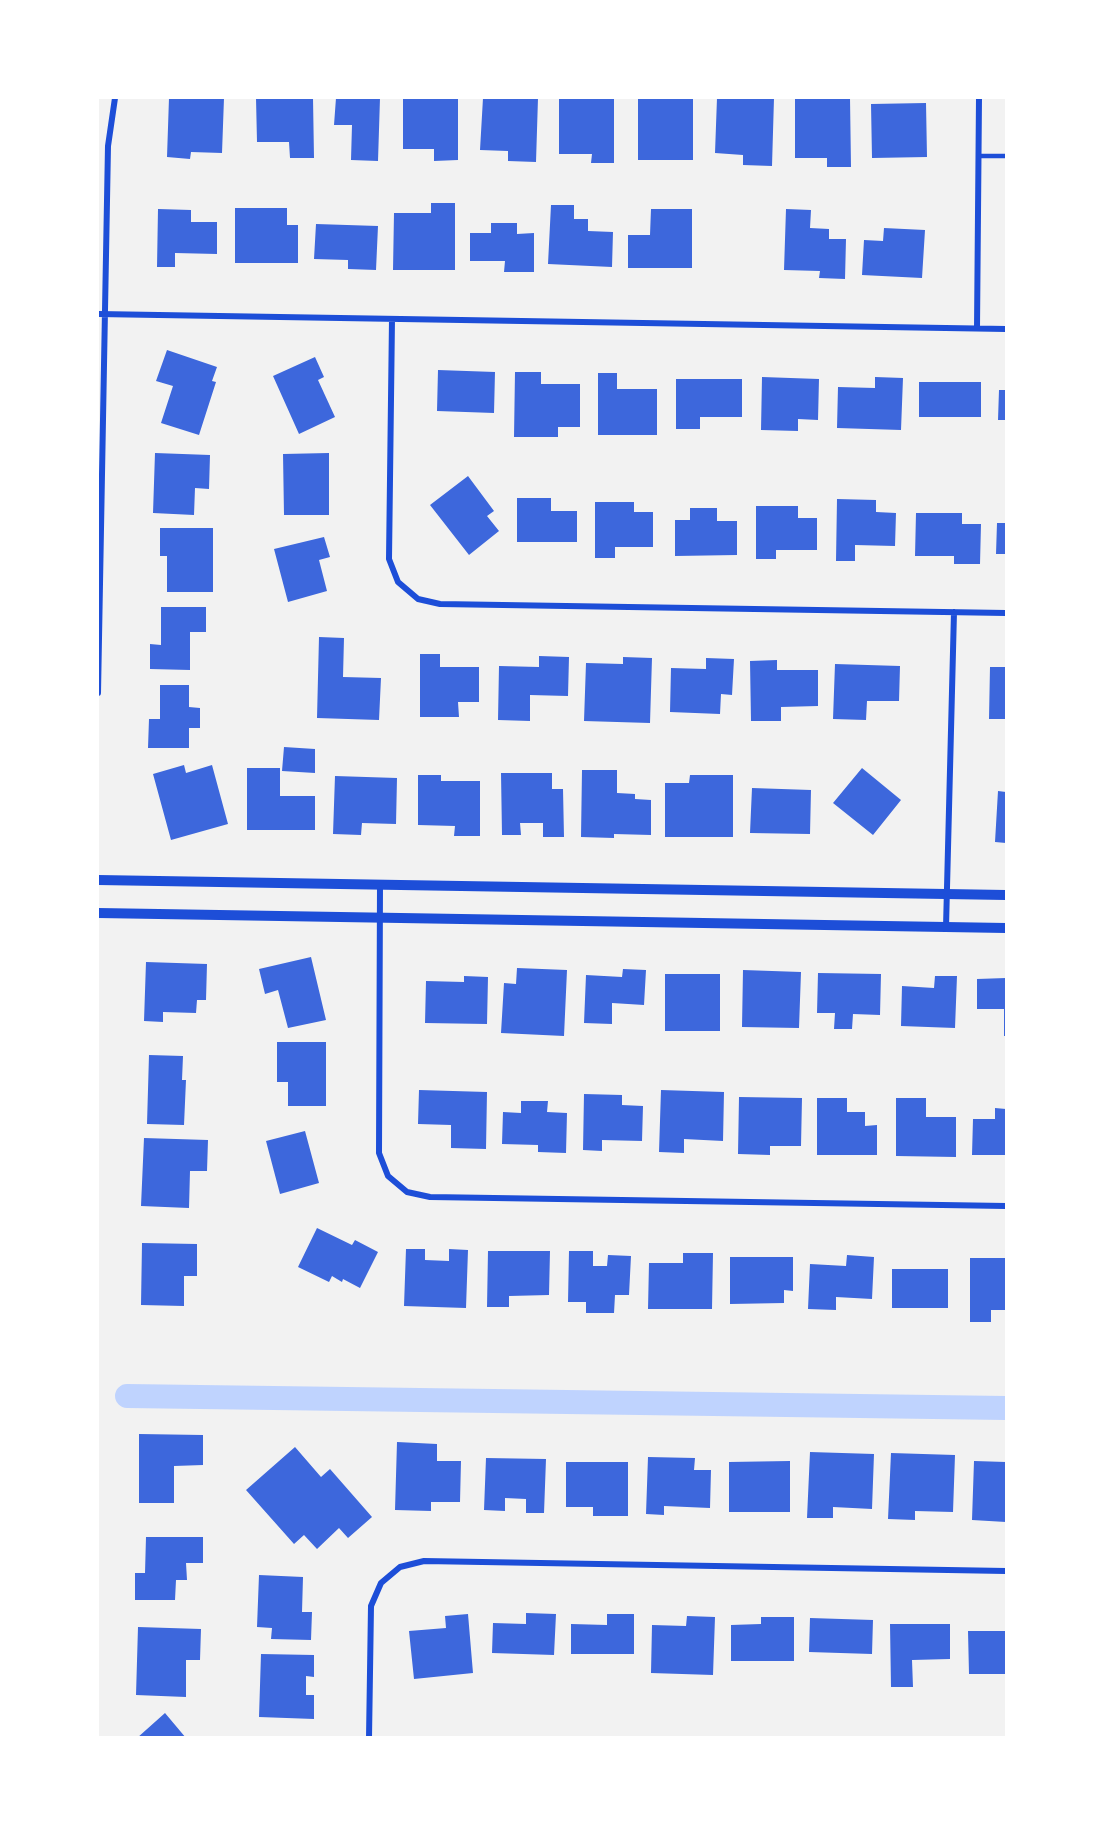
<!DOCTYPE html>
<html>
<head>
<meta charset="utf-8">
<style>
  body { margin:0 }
  #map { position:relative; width:1104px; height:1835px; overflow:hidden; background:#f2f2f2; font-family:Quicksand,sans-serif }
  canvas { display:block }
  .frame { position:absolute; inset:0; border:99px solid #fff; pointer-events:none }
</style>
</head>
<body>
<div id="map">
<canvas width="1104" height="1835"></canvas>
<div class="frame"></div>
</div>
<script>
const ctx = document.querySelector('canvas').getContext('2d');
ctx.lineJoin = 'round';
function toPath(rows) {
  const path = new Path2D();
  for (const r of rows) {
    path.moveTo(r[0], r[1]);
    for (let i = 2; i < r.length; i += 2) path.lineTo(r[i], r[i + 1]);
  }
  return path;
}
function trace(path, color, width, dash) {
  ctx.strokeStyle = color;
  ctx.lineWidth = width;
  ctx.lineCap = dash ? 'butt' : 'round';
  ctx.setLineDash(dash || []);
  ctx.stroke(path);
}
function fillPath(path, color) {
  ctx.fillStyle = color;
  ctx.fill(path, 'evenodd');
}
const canal = toPath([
  [127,1396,1006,1408]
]);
const building = toPath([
  [169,98,224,98,222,153,191,152,190,159,167,157],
  [256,98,313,98,314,158,290,158,289,142,257,142],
  [336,98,380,98,378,161,351,160,352,125,334,125],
  [403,98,458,98,458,160,434,161,434,149,403,149],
  [483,98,538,98,536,162,508,161,508,151,480,150],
  [559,98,614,98,614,163,591,163,592,154,559,154],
  [638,98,693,98,693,160,638,160],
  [717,98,774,98,772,166,743,165,743,155,715,153],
  [795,98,850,98,851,167,827,167,827,158,795,158],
  [926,103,927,157,872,158,871,104],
  [431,203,455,203,455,270,393,270,394,213,431,213],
  [551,205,574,205,574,219,588,219,588,231,613,232,612,267,548,264],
  [235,208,287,208,287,225,298,225,298,263,235,263],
  [158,209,191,210,191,222,217,222,217,254,175,253,175,267,157,267],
  [651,209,692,209,692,268,628,268,628,235,650,235],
  [786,209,811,210,810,228,829,229,829,239,846,239,845,279,819,278,820,271,784,270],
  [491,223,517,223,517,234,534,233,534,272,504,272,505,261,470,261,470,233,491,233],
  [316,224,378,226,376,270,348,269,348,260,314,259],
  [884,228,925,230,922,278,862,275,864,240,883,241],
  [167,350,217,367,212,381,216,382,199,435,161,423,173,386,156,381],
  [315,357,324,377,318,380,335,417,299,434,273,376],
  [438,370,495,372,494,413,437,411],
  [515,372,541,372,541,384,580,384,580,427,558,427,558,437,514,437],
  [598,373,617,373,617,389,657,389,657,435,598,435],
  [762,377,819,379,818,420,798,419,798,431,761,430],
  [875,377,903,378,901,430,837,428,838,387,875,388],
  [676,379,742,379,742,417,700,417,700,429,676,429],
  [919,382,981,382,981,417,919,417],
  [999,390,1006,390,1006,420,998,420],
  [155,453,210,455,209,489,195,488,194,515,153,513],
  [329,453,329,515,284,515,283,454],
  [468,476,494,511,487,516,499,531,469,555,430,505],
  [517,498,551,498,551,511,577,511,577,542,517,542],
  [837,499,876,500,876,512,896,513,895,546,855,545,855,561,836,561],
  [595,502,634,502,634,512,653,512,653,547,615,547,615,558,595,558],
  [756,506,798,506,798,518,817,518,817,550,776,550,776,559,756,559],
  [690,508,717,508,717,521,737,521,737,555,675,556,675,520,690,520],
  [916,513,962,513,962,524,981,524,980,564,954,564,954,556,915,556],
  [997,523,1006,523,1006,554,996,554],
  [160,528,213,528,213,592,167,592,167,556,160,556],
  [324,537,330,557,319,560,327,591,288,602,274,549],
  [161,607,206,607,206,632,190,632,190,670,150,669,150,644,161,645],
  [319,637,344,638,343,677,381,678,379,720,317,718],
  [420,654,440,654,440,667,479,667,479,702,458,702,459,717,420,717],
  [539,656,569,657,568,696,530,695,530,721,498,720,499,666,539,667],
  [623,657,652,658,650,723,584,721,586,663,623,664],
  [706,658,734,659,732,695,721,694,720,714,670,712,671,668,706,669],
  [777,660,777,670,818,670,818,706,781,707,781,721,751,721,750,661],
  [835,664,900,666,899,701,867,701,866,720,833,719],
  [990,667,1006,667,1006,719,989,719],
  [160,685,189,685,189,707,200,708,200,728,189,728,189,748,148,748,149,719,160,719],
  [284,747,315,749,315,773,282,771],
  [184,765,186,773,212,765,228,824,171,840,153,774],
  [247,768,280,768,280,796,315,796,315,830,247,830],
  [862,768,901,800,873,835,833,803],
  [582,770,617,770,617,793,635,794,635,799,651,800,651,835,614,834,614,838,581,837],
  [501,773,552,773,552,789,563,789,564,837,543,837,543,823,520,823,521,835,502,835],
  [418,775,441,775,441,781,480,781,480,836,454,836,455,826,418,825],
  [690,775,733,775,733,837,665,837,665,783,689,783],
  [335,776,397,778,396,824,362,823,361,835,333,834],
  [752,788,811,790,810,834,750,833],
  [998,791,1006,792,1006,843,995,842],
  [311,957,326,1020,288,1028,278,990,265,994,259,969],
  [146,962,207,964,206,1000,197,1000,196,1013,163,1012,163,1022,144,1021],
  [517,968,567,970,564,1036,501,1033,504,983,516,984],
  [623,969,646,970,644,1005,612,1003,612,1024,584,1023,586,975,622,977],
  [743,970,801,972,799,1028,742,1027],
  [818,973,881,974,880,1015,853,1014,852,1029,834,1029,835,1013,817,1013],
  [665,974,720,974,720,1031,665,1031],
  [464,976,488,977,487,1024,425,1023,426,981,464,982],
  [935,976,957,976,955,1028,901,1026,902,986,934,988],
  [1006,978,1006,1036,1004,1036,1004,1009,977,1009,977,979],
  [277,1042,326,1042,326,1106,288,1106,288,1082,277,1082],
  [149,1055,183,1056,182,1080,186,1080,184,1125,147,1124],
  [419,1090,487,1092,486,1149,451,1148,451,1125,418,1124],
  [661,1090,724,1092,723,1141,684,1139,684,1153,659,1152],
  [584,1094,622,1095,622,1105,643,1106,642,1141,602,1140,602,1151,583,1150],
  [739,1097,802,1098,801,1146,770,1146,770,1155,738,1154],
  [817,1098,847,1098,847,1112,865,1112,865,1126,877,1125,877,1155,817,1155],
  [896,1098,926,1098,926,1117,956,1117,956,1157,896,1156],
  [521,1101,548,1101,547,1112,567,1113,566,1153,538,1152,538,1145,502,1144,503,1112,521,1113],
  [995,1108,1006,1109,1006,1155,972,1155,973,1119,995,1119],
  [305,1131,319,1183,280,1194,266,1141],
  [144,1138,208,1140,207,1171,190,1171,189,1208,141,1206],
  [317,1228,352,1245,355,1240,378,1252,360,1288,343,1279,342,1282,332,1276,329,1282,298,1267],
  [142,1243,197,1244,197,1276,184,1276,184,1306,141,1305],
  [406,1249,425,1249,425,1260,449,1261,449,1249,468,1250,466,1308,404,1306],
  [488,1251,550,1251,549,1295,509,1296,509,1307,487,1307],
  [569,1251,593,1251,593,1266,607,1266,608,1255,631,1256,629,1295,615,1295,614,1313,586,1313,586,1302,568,1302],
  [683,1253,713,1253,712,1309,648,1309,649,1263,683,1263],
  [847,1255,874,1257,872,1299,836,1297,836,1310,808,1309,810,1264,846,1266],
  [730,1257,793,1257,793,1291,784,1290,784,1303,730,1304],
  [970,1258,1006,1258,1006,1310,991,1310,991,1322,970,1322],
  [892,1269,948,1269,948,1308,892,1308],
  [139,1434,203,1435,203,1465,174,1466,174,1503,139,1503],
  [397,1442,437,1444,437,1461,461,1461,460,1502,431,1502,431,1511,395,1510],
  [295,1447,321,1477,330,1469,372,1517,348,1538,339,1528,317,1549,304,1535,294,1544,246,1490],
  [810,1452,874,1454,872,1509,833,1507,833,1518,807,1518],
  [891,1453,955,1455,953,1512,915,1511,915,1520,888,1519],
  [648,1457,695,1458,694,1470,711,1470,710,1508,664,1506,664,1515,646,1514],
  [486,1458,546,1459,544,1513,526,1513,526,1499,505,1498,505,1511,484,1510],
  [790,1461,790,1512,729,1512,729,1462],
  [974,1461,1006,1462,1006,1522,972,1520],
  [566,1462,628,1462,628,1516,593,1516,593,1507,566,1507],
  [146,1537,203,1537,203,1563,186,1563,187,1580,176,1580,175,1600,135,1600,135,1573,145,1573],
  [259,1575,303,1577,302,1612,312,1612,311,1640,271,1639,272,1628,257,1627],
  [526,1613,556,1614,554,1655,492,1653,493,1623,526,1624],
  [468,1614,473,1673,414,1679,409,1631,446,1628,445,1616],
  [607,1614,634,1614,634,1654,571,1654,571,1624,607,1625],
  [687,1616,715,1617,713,1675,651,1673,652,1625,686,1626],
  [761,1617,794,1617,794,1661,731,1661,731,1625,761,1624],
  [810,1618,873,1620,872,1654,809,1652],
  [890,1624,950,1624,950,1659,912,1660,913,1687,891,1687],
  [138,1627,201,1629,200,1660,186,1660,186,1697,136,1695],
  [968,1631,1006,1631,1006,1674,969,1674],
  [261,1654,314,1655,314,1677,306,1676,306,1695,314,1695,314,1719,259,1717],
  [165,1713,186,1738,137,1738]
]);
const service = toPath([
  [979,156,1006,156]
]);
const minor = toPath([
  [98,314,1006,329],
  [392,319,389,559,398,582,418,599,440,604,1006,613],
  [977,328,979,98],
  [98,693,108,146,115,98],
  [380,884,379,1153,388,1176,407,1192,430,1197,1006,1206],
  [946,927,954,612],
  [369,1738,371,1606,381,1583,400,1567,424,1561,1006,1571]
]);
const tertiary = toPath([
  [98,880,1006,895],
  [98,913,1006,928]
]);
trace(canal, '#bfd3fe', 24);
fillPath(building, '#3d67dc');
trace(service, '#1d4ed8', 4.5);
trace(minor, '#1d4ed8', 6);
trace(tertiary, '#1d4ed8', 10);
</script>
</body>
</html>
